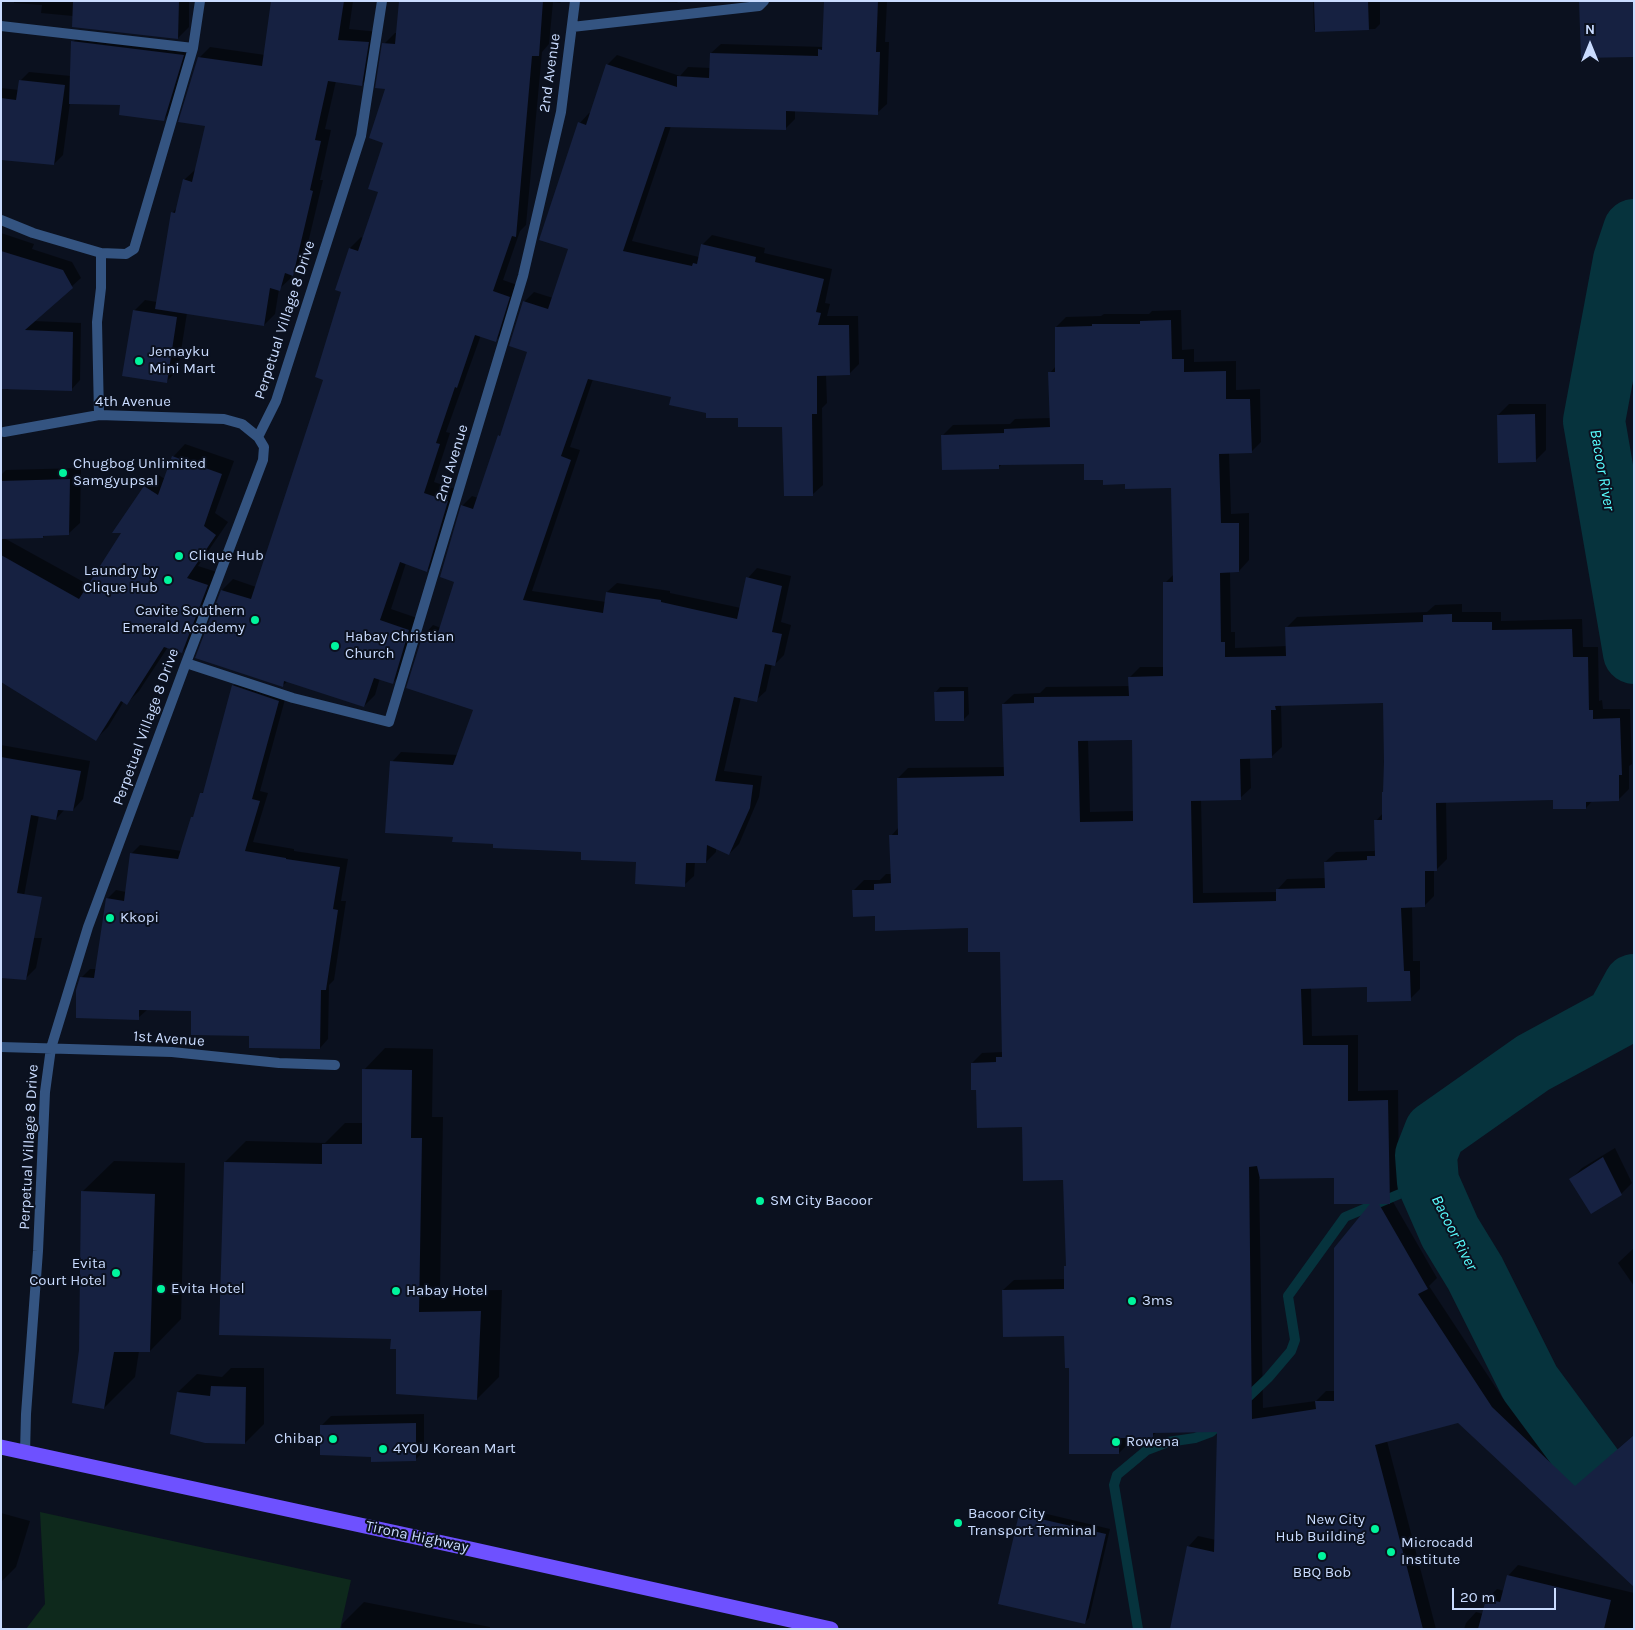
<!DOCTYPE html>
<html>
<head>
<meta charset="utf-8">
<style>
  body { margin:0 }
  #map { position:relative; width:1635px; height:1630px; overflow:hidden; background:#0b111f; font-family:Karla,sans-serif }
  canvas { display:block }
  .frame { position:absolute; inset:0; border:2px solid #cadcff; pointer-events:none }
  .north { position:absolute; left:1565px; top:20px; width:50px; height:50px; -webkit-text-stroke:4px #0b111f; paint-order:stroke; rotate:0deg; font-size:14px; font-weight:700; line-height:20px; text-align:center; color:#cadcff }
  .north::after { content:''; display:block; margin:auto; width:18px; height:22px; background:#cadcff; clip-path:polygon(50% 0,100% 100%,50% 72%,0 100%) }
  .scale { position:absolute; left:1452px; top:1588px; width:104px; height:22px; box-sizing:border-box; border:2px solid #cadcff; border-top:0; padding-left:6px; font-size:15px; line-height:18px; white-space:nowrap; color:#cadcff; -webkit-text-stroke:4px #0b111f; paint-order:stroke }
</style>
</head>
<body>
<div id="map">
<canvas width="1635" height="1630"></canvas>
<div class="frame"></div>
<div class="north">N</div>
<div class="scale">20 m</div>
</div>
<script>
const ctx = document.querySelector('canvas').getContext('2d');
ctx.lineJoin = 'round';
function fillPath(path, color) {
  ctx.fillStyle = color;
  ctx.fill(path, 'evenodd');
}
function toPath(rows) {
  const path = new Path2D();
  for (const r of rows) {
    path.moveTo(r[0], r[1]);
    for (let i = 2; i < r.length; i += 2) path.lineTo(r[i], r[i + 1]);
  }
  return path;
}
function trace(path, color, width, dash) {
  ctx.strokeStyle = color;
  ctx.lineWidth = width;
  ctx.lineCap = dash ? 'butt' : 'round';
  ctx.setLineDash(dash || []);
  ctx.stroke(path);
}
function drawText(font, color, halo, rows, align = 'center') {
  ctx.font = font + ' Karla,sans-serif';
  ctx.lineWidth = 4;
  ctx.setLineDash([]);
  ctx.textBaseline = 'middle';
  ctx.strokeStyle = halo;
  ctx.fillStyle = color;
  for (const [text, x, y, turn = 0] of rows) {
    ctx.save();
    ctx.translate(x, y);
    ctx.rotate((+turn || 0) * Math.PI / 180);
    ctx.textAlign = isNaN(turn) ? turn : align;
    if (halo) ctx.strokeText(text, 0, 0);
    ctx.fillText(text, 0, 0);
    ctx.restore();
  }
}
const green = toPath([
  [40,1512,351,1580,340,1629,26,1629,45,1604]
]);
const shadow = toPath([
  [14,1,189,1,189,27,178,38,73,26,73,16,41,13,42,5,14,3],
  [272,1,353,1,349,29,379,32,372,74,361,85,336,81,325,129,331,130,320,180,323,180,303,264,292,274,291,278,279,289,275,314,264,325,187,313,178,370,167,381,134,311,145,300,157,302,172,213,178,207,184,180,196,169,207,124,199,58,210,47,265,55],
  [400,1,562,1,560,3,553,2,549,44,542,52,526,225,520,231,503,280,520,286,507,329,496,340,481,335,446,432,450,433,434,482,458,490,437,560,427,571,406,563,391,609,420,619,404,672,393,682,380,678,375,695,364,706,288,681,282,686,222,590,233,579,256,587,324,380,350,248,361,237,363,238,379,191,385,142,386,88,384,44,395,33,397,33],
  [632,1,679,1,677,3],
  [825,1,887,1,885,42,889,42,887,104,877,113,795,110,795,119,785,129,671,126,632,241,699,257,702,245,712,235,765,248,764,253,832,269,825,303,830,304,827,316,858,316,859,364,849,374,826,375,827,403,822,408,823,485,813,494,783,425,707,412,672,396,593,379,570,447,580,450,532,591,606,602,607,592,617,583,670,591,670,593,741,608,748,578,757,568,791,576,781,622,791,625,784,655,775,664,772,664,766,691,756,700,741,697,724,771,762,776,759,797,739,844,729,854,716,848,716,852,706,862,695,862,694,876,684,885,638,861,582,851,495,843,454,836,392,762,401,752,458,755,474,709,424,635,433,625,441,628,456,582,462,506,472,496,478,498,499,436,503,431,529,351,524,302,534,292,553,298,569,248,580,123,589,113,591,114,607,65,617,55,680,76,688,67,711,68,711,53,721,44,824,47],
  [1313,1,1380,1,1380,24,1375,29,1314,30],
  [84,31,194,44,175,108,164,119,121,104,70,103,63,155,54,164,1,159,1,88,19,90,20,81,29,72,71,76,73,42],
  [1,233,34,244,32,249,72,262,81,278,33,321,81,323,80,380,71,390,9,388,8,390,1,388],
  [1181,310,1182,350,1194,349,1194,362,1236,361,1236,390,1260,389,1261,442,1251,452,1229,452,1231,514,1249,513,1249,560,1239,571,1230,571,1231,632,1235,632,1235,648,1287,646,1286,628,1297,617,1427,612,1435,605,1462,604,1462,612,1501,612,1501,621,1582,619,1583,647,1598,647,1599,701,1602,700,1603,709,1630,709,1632,764,1629,766,1629,789,1618,800,1593,800,1586,808,1554,799,1446,801,1447,859,1437,869,1434,870,1434,896,1424,906,1412,906,1413,961,1420,961,1420,989,1410,999,1368,986,1311,987,1312,1036,1358,1035,1358,1091,1398,1090,1399,1192,1392,1200,1437,1278,1429,1286,1502,1397,1586,1476,1634,1435,1634,1586,1458,1421,1387,1441,1436,1629,1171,1629,1188,1547,1198,1536,1216,1540,1218,1431,1157,1432,1152,1436,1129,1436,1129,1443,1119,1453,1070,1366,1066,1334,1003,1290,1014,1280,1066,1279,1067,1265,1064,1179,1023,1126,978,1089,972,1063,982,1053,1003,1052,1002,951,969,927,876,915,853,891,864,880,880,880,886,874,892,874,891,836,899,827,898,778,908,768,1005,767,1003,704,1014,694,1040,693,1046,687,1130,686,1129,678,1140,667,1165,667,1165,583,1174,574,1172,487,1126,483,1104,479,1085,463,1002,464,999,467,943,435,953,425,1010,424,1015,419,1051,418,1050,373,1056,366,1056,327,1066,317,1101,316,1104,314,1149,314,1152,311],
  [1384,702,1385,790,1383,813,1376,821,1376,849,1374,851,1336,852,1325,862,1326,878,1287,879,1277,890,1277,892,1203,893,1201,799,1240,798,1251,788,1250,758,1271,757,1282,747,1281,705],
  [1133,739,1134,811,1090,812,1088,740],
  [1335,1176,1373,1203,1335,1391,1326,1391,1316,1401,1263,1408,1259,1178],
  [1634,383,1634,406,1632,385],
  [1509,404,1546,404,1546,450,1535,461,1498,415],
  [185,444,234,461,215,513,228,522,198,566,220,573,195,639,182,652,168,647,139,691,127,703,124,701,108,727,95,740,1,676,1,475,6,470,81,468,80,523,68,534,45,535,43,537,4,538,89,585,123,531,145,487,157,474,165,479,173,457],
  [242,677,287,692,260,791,268,793,253,842,294,849,294,851,348,859,341,901,346,901,334,980,329,985,328,1039,320,1048,251,1035,192,1009,147,1010,138,1018,81,978,90,969,96,969,107,899,116,890,126,892,131,854,140,845,182,851,192,818,195,815,202,793,205,790,233,686],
  [940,687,968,687,969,714,964,719,935,693],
  [1,745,90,761,83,799,73,810,65,809,56,819,39,815,24,896,1,905],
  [1,938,42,938,36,968,25,979,1,977],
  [385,1048,433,1049,432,1117,443,1117,440,1291,502,1290,499,1377,477,1399,398,1348,392,1338,225,1162,246,1141,325,1143,345,1123,363,1123,364,1070],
  [1615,1148,1632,1183,1621,1194,1571,1179,1582,1168],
  [114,1161,185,1163,181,1319,150,1351,139,1351,135,1377,104,1408,80,1350,82,1192],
  [1634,1248,1634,1286,1618,1263],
  [231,1368,264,1368,264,1424,245,1443,178,1392,197,1374,222,1377],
  [424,1414,424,1451,415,1460,372,1455,321,1426,331,1416],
  [1026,1509,1110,1529,1089,1618,1084,1623,1021,1515],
  [1,1513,30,1521,16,1567,2,1581],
  [1518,1565,1634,1593,1634,1629,1464,1629,1466,1623,1476,1612,1483,1614,1487,1599,1497,1589,1504,1591,1508,1576],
  [364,1602,490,1627,490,1629,341,1629,342,1624]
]);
const stream = toPath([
  [1243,1402,1268,1378,1291,1351,1295,1340,1288,1296,1345,1217,1428,1182],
  [1138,1629,1114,1485,1117,1475,1147,1450,1168,1442,1195,1438,1211,1432,1220,1424]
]);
const river = toPath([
  [1634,230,1624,260,1594,421,1634,653],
  [1634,985,1616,1018,1533,1063,1435,1132,1426,1155,1428,1182,1450,1232,1475,1273,1530,1383,1595,1471,1634,1507]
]);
const building = toPath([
  [73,1,179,1,178,39,72,27],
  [271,1,344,1,338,40,369,42,362,86,328,81,315,140,321,141,310,190,313,191,293,276,285,273,280,291,270,288,264,326,155,309,171,212,175,213,183,179,192,182,205,126,178,122,198,57,262,66],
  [399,1,543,1,539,56,532,56,516,237,512,236,493,291,510,297,496,342,475,335,457,388,455,387,436,443,440,444,424,493,448,501,427,572,400,562,380,620,409,630,393,684,374,678,364,707,284,681,283,687,195,658,221,590,251,599,323,380,315,377,341,292,335,290,349,248,358,251,378,192,368,189,383,143,369,138,385,89,375,88,382,43,395,44],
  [824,1,878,1,876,52,880,52,878,115,786,111,786,130,665,127,623,251,692,266,693,263,697,264,701,244,756,257,755,262,824,279,816,312,821,313,818,325,849,325,850,375,817,376,817,414,812,414,813,496,784,496,782,427,738,427,738,418,706,418,706,413,669,405,671,397,588,379,561,456,571,460,523,600,603,613,606,592,661,600,661,602,737,619,746,577,782,586,772,632,782,634,775,666,765,664,757,702,734,697,715,781,753,785,750,808,729,855,707,845,706,863,686,863,685,887,635,884,636,862,581,860,581,852,493,848,493,844,452,842,453,837,385,833,390,761,453,765,473,710,406,688,423,634,436,639,454,582,440,577,461,505,473,509,498,435,500,436,527,352,509,346,523,301,548,309,568,249,539,240,578,122,586,125,606,64,677,87,677,76,709,78,710,53,818,56,818,49,822,50],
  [1314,1,1368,1,1369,30,1315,32],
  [1579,1,1634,1,1634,57,1581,58],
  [71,41,184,55,164,121,119,115,120,105,69,104],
  [19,80,65,85,54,165,1,160,1,98,16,100],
  [1,251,63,270,73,288,25,330,73,332,72,391,1,389],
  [133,310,177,317,167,383,122,376],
  [1171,320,1172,359,1184,359,1184,372,1226,371,1226,399,1250,399,1252,453,1219,454,1221,523,1239,523,1239,572,1220,573,1221,642,1225,642,1225,657,1286,656,1285,627,1423,622,1423,615,1452,614,1452,622,1492,622,1492,630,1572,629,1573,657,1588,657,1589,710,1593,710,1593,719,1620,718,1622,775,1619,775,1619,801,1586,802,1586,809,1553,809,1553,800,1436,803,1437,871,1425,871,1425,907,1401,908,1404,971,1410,971,1411,1001,1367,1002,1367,987,1301,989,1303,1045,1348,1045,1348,1101,1388,1100,1390,1204,1379,1204,1428,1289,1418,1294,1492,1407,1575,1486,1634,1435,1634,1587,1458,1423,1375,1445,1423,1629,1170,1629,1187,1546,1214,1552,1217,1432,1153,1433,1153,1438,1119,1438,1119,1454,1069,1454,1069,1368,1065,1368,1064,1336,1003,1337,1002,1290,1064,1289,1064,1266,1066,1266,1063,1180,1023,1181,1022,1127,977,1128,976,1090,971,1090,971,1063,996,1062,996,1057,1002,1057,1000,952,968,952,968,928,875,931,875,916,853,917,852,890,874,890,874,884,891,883,889,835,898,835,897,778,1004,776,1002,704,1034,703,1034,697,1129,696,1128,677,1163,676,1163,582,1173,582,1171,488,1125,489,1125,484,1103,485,1103,480,1084,480,1084,464,999,465,999,469,942,470,941,435,1004,433,1004,429,1050,427,1048,372,1055,372,1055,327,1092,326,1092,324,1140,324,1140,321],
  [1383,703,1384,762,1383,792,1382,792,1382,820,1374,820,1375,856,1367,856,1367,860,1324,862,1325,888,1276,889,1276,901,1193,903,1191,801,1241,800,1240,759,1272,758,1271,710,1276,710,1275,706],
  [1132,740,1133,821,1080,822,1078,741],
  [1257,1166,1260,1179,1334,1178,1334,1204,1370,1204,1334,1248,1334,1401,1315,1401,1316,1409,1252,1419,1249,1167],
  [1535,414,1536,462,1498,463,1497,415],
  [172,456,222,474,204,526,216,535,187,578,208,585,182,653,164,647,127,705,121,701,96,741,1,682,1,555,79,599,121,533,112,533,144,486,158,495],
  [70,479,69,535,43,536,43,538,1,539,1,481],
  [232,685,279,701,252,799,260,801,245,851,286,858,286,859,340,867,333,909,338,910,326,990,321,990,320,1049,249,1048,249,1036,191,1035,191,1011,139,1010,139,1020,76,1018,76,990,80,977,94,978,106,898,124,901,130,853,178,859,191,817,193,817,200,793,203,793],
  [964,691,964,721,935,721,934,692],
  [1,757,81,771,73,811,58,810,56,820,31,815,17,893,42,897,26,980,1,978],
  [362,1069,412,1070,411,1138,422,1138,419,1312,481,1311,477,1400,396,1394,396,1349,390,1349,391,1339,219,1335,224,1162,322,1164,322,1144,362,1144],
  [1603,1157,1622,1195,1591,1214,1569,1179],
  [81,1191,155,1194,150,1352,114,1352,104,1409,72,1403,79,1350],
  [211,1386,246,1387,245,1444,205,1443,170,1434,177,1392,210,1396],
  [416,1423,416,1461,371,1462,371,1457,320,1455,320,1425],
  [1019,1514,1106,1534,1085,1624,998,1604],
  [1507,1575,1611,1600,1604,1629,1478,1629,1486,1599,1500,1602]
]);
const street = toPath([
  [1,26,193,48],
  [572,27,759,6,764,1],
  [1,220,33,233,101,253],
  [99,415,97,322,101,288,101,253,126,254,134,249,193,48,200,1],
  [4,432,99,415,224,419,242,424,258,437],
  [186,663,293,698,389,722,523,276,561,112,575,1],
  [1,1047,172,1052,279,1063,335,1065],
  [25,1453,26,1414,38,1251,45,1092,51,1048,88,927,186,663,263,460,264,447,258,437,276,401,361,136,382,1]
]);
const primary = toPath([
  [1,1447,466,1548,831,1629]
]);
const markers = [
  [139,361,5,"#00f59d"],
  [63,473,5,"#00f59d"],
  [179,556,5,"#00f59d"],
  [168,580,5,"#00f59d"],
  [255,620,5,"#00f59d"],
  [335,646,5,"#00f59d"],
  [110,918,5,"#00f59d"],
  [760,1201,5,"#00f59d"],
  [116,1273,5,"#00f59d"],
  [161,1289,5,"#00f59d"],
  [396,1291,5,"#00f59d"],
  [1132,1301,5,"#00f59d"],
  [333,1439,5,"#00f59d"],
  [1116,1442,5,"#00f59d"],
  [383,1449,5,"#00f59d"],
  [958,1523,5,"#00f59d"],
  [1375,1529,5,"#00f59d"],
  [1391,1552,5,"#00f59d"],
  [1322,1556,5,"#00f59d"]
];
const streetNames = [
  ["2nd Avenue",550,73,-82],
  ["Perpetual Village 8 Drive",285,320,-72],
  ["4th Avenue",133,402],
  ["2nd Avenue",452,463,-73],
  ["Perpetual Village 8 Drive",146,727,-70],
  ["1st Avenue",169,1039,4],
  ["Perpetual Village 8 Drive",29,1147,-87],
  ["Tirona Highway",417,1537,12]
];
const poiNames = [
  ["Jemayku",149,352],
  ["Mini Mart",149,369],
  ["Chugbog Unlimited",73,464],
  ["Samgyupsal",73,481],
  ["Clique Hub",189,556],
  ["Laundry by",158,571,"right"],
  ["Clique Hub",158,588,"right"],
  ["Cavite Southern",245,611,"right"],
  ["Emerald Academy",245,628,"right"],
  ["Habay Christian",345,637],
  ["Church",345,654],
  ["Kkopi",120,918],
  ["SM City Bacoor",770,1201],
  ["Evita",106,1264,"right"],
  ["Court Hotel",106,1281,"right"],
  ["Evita Hotel",171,1289],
  ["Habay Hotel",406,1291],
  ["3ms",1142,1301],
  ["Chibap",323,1439,"right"],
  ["Rowena",1126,1442],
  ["4YOU Korean Mart",393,1449],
  ["Bacoor City",968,1514],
  ["Transport Terminal",968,1531],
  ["New City",1365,1520,"right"],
  ["Hub Building",1365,1537,"right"],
  ["Microcadd",1401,1543],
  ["Institute",1401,1560],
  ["BBQ Bob",1322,1573,"center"]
];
const waterNames = [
  ["Bacoor River",1602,470,80],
  ["Bacoor River",1454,1233,63]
];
fillPath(green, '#0e291c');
fillPath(shadow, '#0007');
trace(stream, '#06333d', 10);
trace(river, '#06333d', 62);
fillPath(building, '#162141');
trace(street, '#345481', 10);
trace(primary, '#6e51ff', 15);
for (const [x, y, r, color] of markers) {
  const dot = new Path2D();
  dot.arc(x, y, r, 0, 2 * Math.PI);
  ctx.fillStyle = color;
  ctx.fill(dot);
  trace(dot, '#0b111f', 2);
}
drawText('15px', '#cadcff', '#0b111f', streetNames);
drawText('15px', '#cadcff', '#0b111f', poiNames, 'left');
drawText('italic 16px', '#58feff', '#0b111f', waterNames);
</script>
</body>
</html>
